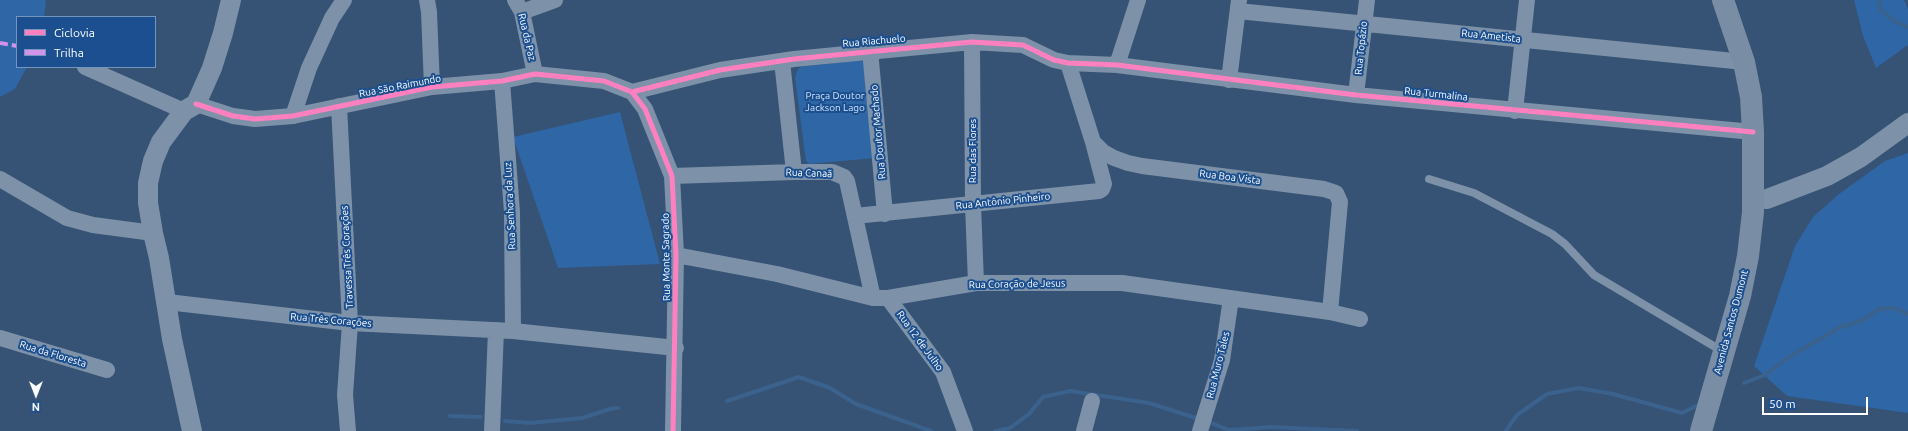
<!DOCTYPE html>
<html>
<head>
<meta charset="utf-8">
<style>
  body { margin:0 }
  #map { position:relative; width:1908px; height:431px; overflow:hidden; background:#365274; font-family:Ubuntu,sans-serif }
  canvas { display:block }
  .legend { position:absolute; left:16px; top:16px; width:140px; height:52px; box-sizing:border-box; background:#1b4f8f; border:1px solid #7695bc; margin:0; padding:5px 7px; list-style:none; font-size:12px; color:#fff }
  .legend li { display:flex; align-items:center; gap:8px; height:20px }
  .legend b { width:20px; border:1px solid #7695bc }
  .north { position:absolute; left:16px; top:375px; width:40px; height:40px; -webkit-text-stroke:3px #1b4f8f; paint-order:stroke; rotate:180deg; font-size:11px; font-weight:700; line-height:16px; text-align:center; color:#fff }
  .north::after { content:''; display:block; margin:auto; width:14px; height:18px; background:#fff; clip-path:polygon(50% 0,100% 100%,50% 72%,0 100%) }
  .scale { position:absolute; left:1762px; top:397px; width:106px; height:18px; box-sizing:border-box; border:2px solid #fff; border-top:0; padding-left:5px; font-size:12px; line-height:14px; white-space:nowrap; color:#fff; -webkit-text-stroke:3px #1b4f8f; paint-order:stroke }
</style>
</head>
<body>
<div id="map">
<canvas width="1908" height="431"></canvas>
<ul class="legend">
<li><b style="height:5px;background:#ff80c0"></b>Ciclovia</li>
<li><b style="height:5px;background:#d193ec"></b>Trilha</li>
</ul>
<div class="north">N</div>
<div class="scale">50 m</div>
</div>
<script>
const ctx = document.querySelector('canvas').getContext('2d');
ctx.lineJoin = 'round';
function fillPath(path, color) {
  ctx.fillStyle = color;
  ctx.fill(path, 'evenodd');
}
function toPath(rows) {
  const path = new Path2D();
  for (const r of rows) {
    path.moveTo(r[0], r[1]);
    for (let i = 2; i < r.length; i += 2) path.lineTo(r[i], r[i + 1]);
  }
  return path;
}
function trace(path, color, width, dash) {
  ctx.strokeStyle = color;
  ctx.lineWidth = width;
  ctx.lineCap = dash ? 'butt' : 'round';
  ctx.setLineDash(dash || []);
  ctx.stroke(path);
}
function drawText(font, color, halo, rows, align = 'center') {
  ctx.font = font + ' Ubuntu,sans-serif';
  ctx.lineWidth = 4;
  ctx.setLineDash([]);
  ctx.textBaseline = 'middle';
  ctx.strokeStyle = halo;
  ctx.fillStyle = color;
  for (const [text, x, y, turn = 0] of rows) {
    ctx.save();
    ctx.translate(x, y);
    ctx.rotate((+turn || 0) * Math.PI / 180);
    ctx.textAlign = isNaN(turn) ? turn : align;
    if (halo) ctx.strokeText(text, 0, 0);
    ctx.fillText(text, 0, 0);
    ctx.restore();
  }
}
const green = toPath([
  [0,0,45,0,46,2,44,17,17,17,17,67,27,67,15,89,0,97],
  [1854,0,1904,0,1908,9,1908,45,1876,68,1863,36],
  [861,60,867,66,875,158,809,164,806,161,795,78,797,71,800,67],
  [620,112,660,264,558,268,513,137],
  [1908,153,1908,413,1787,396,1754,366,1795,246,1813,217,1839,194,1885,161]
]);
const stream = toPath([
  [1879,0,1880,10,1896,22,1908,27],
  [1744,383,1765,375,1786,359,1838,328,1863,320,1879,309,1895,308,1908,314],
  [727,401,799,377,830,388,856,404,931,431],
  [450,416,481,417],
  [505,421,531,423,582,418,610,409,618,408],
  [1206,421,1229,430,1271,427,1357,431],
  [995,431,1010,428,1029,414,1043,397,1070,391,1149,403,1199,419],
  [1506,431,1517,415,1547,394,1579,388,1613,394,1682,413,1698,405]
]);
const service = toPath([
  [1429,179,1474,193,1552,234,1565,244,1594,275,1722,351]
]);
const minor = toPath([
  [427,0,429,12,432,87],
  [515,0,522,12,535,74],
  [1238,11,1744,62],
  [522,12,555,0],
  [972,42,973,205,976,283],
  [870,50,885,214],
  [782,61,794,172],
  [1068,63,1093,142,1103,152,1114,158,1128,163,1142,166,1324,189,1336,193,1340,202,1330,312],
  [1117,65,1138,0],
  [85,67,184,111],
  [1229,80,1239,0],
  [502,81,512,212,513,331],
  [632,92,720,70,794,59,972,42,1023,45,1054,60,1068,63,1117,65,1356,95,1753,132],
  [1356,95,1367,0],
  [196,104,233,116,255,119,293,116,432,87,502,81,535,74,604,81,632,92,645,109,672,176,676,255,673,431],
  [339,106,350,323,345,395,348,431],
  [1515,111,1527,0],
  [293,116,309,68,332,18,344,0],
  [672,176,794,172,832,172,844,177,847,181,873,298],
  [0,179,67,218,93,225,153,233],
  [855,216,1099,191,1102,189,1104,184,1093,142],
  [676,255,777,274,873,298,888,298,976,283,1122,283,1330,312,1360,319],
  [888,298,943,372,965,431],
  [167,302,350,323,513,331,676,348],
  [0,338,107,370],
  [492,431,496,330],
  [1084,431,1092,401],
  [1200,431,1222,360,1231,298]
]);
const tertiary = toPath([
  [1767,199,1827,176,1861,157,1908,123],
  [192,431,172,339,159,258,153,233,148,203,148,183,153,161,161,142,184,111,196,104,212,68,223,33,231,0]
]);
const secondary = toPath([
  [1701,431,1740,296,1748,256,1753,212,1753,132,1751,97,1744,62,1723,0]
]);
const quiet = toPath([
  [0,43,17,46]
]);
const cycleway = toPath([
  [632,92,720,70,794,59,972,42,1023,45,1054,60,1068,63,1117,65,1356,95,1753,132],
  [196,104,233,116,255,119,293,116,432,87,502,81,535,74,604,81,632,92,645,109,672,176,676,255,673,431]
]);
const streetNames = [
  ["Rua Ametista",1491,36,6],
  ["Rua da Paz",527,37,77],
  ["Rua Riachuelo",874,41,-5],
  ["Rua Topázio",1361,48,-84],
  ["Rua São Raimundo",400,86,-11],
  ["Rua Turmalina",1436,94,6],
  ["Rua Doutor Machado",878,132,-95],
  ["Rua das Flores",973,151,-90],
  ["Rua Canaã",809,173,2],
  ["Rua Boa Vista",1230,177,7],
  ["Rua Antônio Pinheiro",1003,201,-6],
  ["Rua Senhora da Luz",510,206,-93],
  ["Travessa Três Corações",347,257,-93],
  ["Rua Monte Sagrado",666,257,-91],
  ["Rua Coração de Jesus",1017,284,-1],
  ["Rua Três Corações",331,320,5],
  ["Avenida Santos Dumont",1731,322,-75],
  ["Rua 12 de Julho",920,341,54],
  ["Rua da Floresta",53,354,17],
  ["Rua Muro Tales",1218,365,-76]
];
const parkNames = [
  ["Praça Doutor",835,96],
  ["Jackson Lago",835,108]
];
fillPath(green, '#2f66a5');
trace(stream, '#3b618d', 4);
trace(service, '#7d92a8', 8);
trace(minor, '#7d92a8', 16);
trace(tertiary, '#7d92a8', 20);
trace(secondary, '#798da4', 22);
trace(quiet, '#d193ec', 4, [8, 4]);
trace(cycleway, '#ff80c0', 5);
drawText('10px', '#fff', '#1b4f8f', streetNames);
drawText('10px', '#cfe3fa', '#1b4f8f', parkNames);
</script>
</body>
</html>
